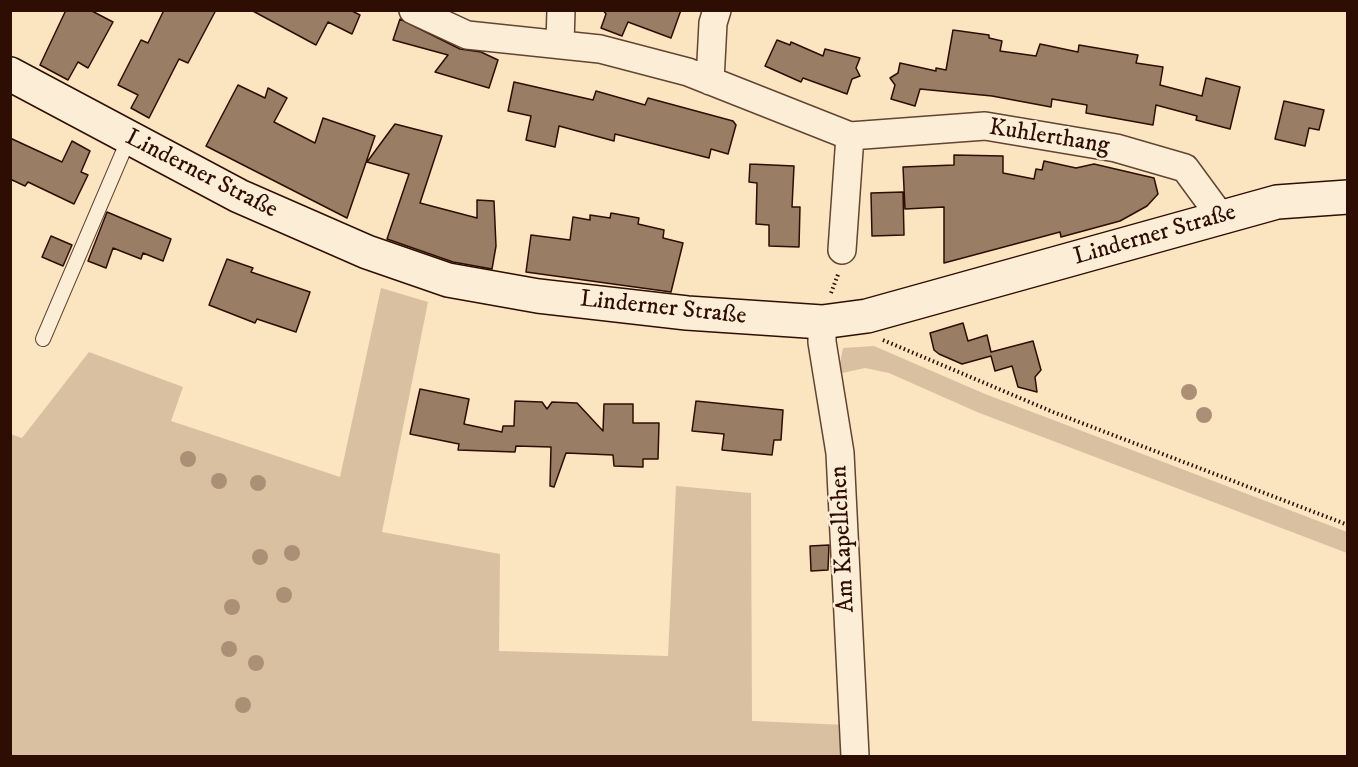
<!DOCTYPE html>
<html>
<head>
<meta charset="utf-8">
<style>
  body { margin:0 }
  #map { position:relative; width:1358px; height:767px; overflow:hidden; background:#fbe4c0; font-family:"IM FELL DW Pica",serif }
  canvas { display:block }
  .frame { position:absolute; inset:0; border:12px solid #2e0e02; pointer-events:none }
</style>
</head>
<body>
<div id="map">
<canvas width="1358" height="767"></canvas>
<div class="frame"></div>
</div>
<script>
const ctx = document.querySelector('canvas').getContext('2d');
ctx.lineJoin = 'round';
function fillPath(path, color) {
  ctx.fillStyle = color;
  ctx.fill(path, 'evenodd');
}
function toPath(rows) {
  const path = new Path2D();
  for (const r of rows) {
    path.moveTo(r[0], r[1]);
    for (let i = 2; i < r.length; i += 2) path.lineTo(r[i], r[i + 1]);
  }
  return path;
}
function trace(path, color, width, dash) {
  ctx.strokeStyle = color;
  ctx.lineWidth = width;
  ctx.lineCap = dash ? 'butt' : 'round';
  ctx.setLineDash(dash || []);
  ctx.stroke(path);
}
function drawText(font, color, halo, rows, align = 'center') {
  ctx.font = font + ' "IM FELL DW Pica",serif';
  ctx.lineWidth = 5;
  ctx.setLineDash([]);
  ctx.textBaseline = 'middle';
  ctx.strokeStyle = halo;
  ctx.fillStyle = color;
  for (const [text, x, y, turn = 0] of rows) {
    ctx.save();
    ctx.translate(x, y);
    ctx.rotate((+turn || 0) * Math.PI / 180);
    ctx.textAlign = isNaN(turn) ? turn : align;
    if (halo) ctx.strokeText(text, 0, 0);
    ctx.fillText(text, 0, 0);
    ctx.restore();
  }
}
const green = toPath([
  [381,288,428,302,382,532,500,554,499,651,668,656,676,486,751,493,752,721,846,725,846,756,11,756,10,434,22,438,89,352,183,387,171,421,340,477],
  [874,346,985,394,1347,532,1347,553,977,412,889,373,865,368,838,374,843,348]
]);
const building = toPath([
  [66,10,90,10,113,22,88,68,78,62,68,80,40,65,66,10],
  [164,10,216,10,188,63,179,59,149,118,131,108,138,95,118,85,141,40,148,43,164,10],
  [251,10,350,10,360,15,352,34,328,22,316,45,251,10],
  [603,10,681,10,671,38,628,22,622,36,601,28,606,14,603,10],
  [400,19,460,49,481,52,498,60,489,88,435,72,448,55,393,40,400,19],
  [953,30,989,35,989,38,1002,41,1000,51,1036,56,1040,44,1078,52,1079,45,1138,55,1136,63,1163,67,1160,85,1202,96,1206,78,1240,87,1230,129,1196,120,1197,116,1156,105,1153,125,1086,113,1087,105,1052,99,1051,107,992,96,920,89,915,106,891,99,895,85,890,78,898,73,900,63,936,71,936,68,946,70,953,30],
  [777,40,790,45,791,42,823,56,825,49,860,58,856,68,860,76,852,79,847,94,803,78,801,82,765,66,777,40],
  [514,82,593,100,596,91,645,105,648,98,733,121,736,125,728,154,711,149,709,158,615,134,614,141,559,126,555,147,526,140,531,116,508,111,514,82],
  [238,85,265,98,268,88,287,98,274,122,315,143,323,118,375,136,347,218,206,146,238,85],
  [1284,101,1324,110,1319,130,1309,128,1305,146,1275,139,1284,101],
  [395,124,442,136,420,203,477,218,477,200,494,201,496,246,492,269,453,262,387,239,409,174,367,162,395,124],
  [10,138,62,162,72,141,90,151,81,172,88,175,74,204,28,182,25,186,10,179,10,138],
  [954,155,1003,156,1003,173,1034,179,1036,169,1042,170,1044,161,1076,168,1094,164,1154,178,1158,194,1147,206,1120,221,1061,237,1060,232,944,263,944,207,905,209,903,167,954,165,954,155],
  [750,164,794,166,792,207,800,207,799,247,769,246,769,225,756,224,757,183,749,182,750,164],
  [903,192,904,235,872,236,871,193,903,192],
  [107,212,171,239,163,261,143,253,141,259,113,248,106,268,88,261,107,212],
  [611,213,639,218,638,224,664,230,663,238,683,243,671,292,526,272,531,235,570,240,573,217,590,220,590,215,610,218,611,213],
  [51,236,72,245,63,266,42,257,51,236],
  [227,259,253,268,251,272,310,292,296,332,257,319,255,323,209,305,227,259],
  [963,323,968,341,987,335,991,352,1033,341,1041,370,1035,377,1037,392,1018,387,1012,366,995,371,991,356,962,364,939,354,934,350,930,333,963,323],
  [420,389,469,399,464,424,502,432,503,426,514,426,515,401,542,402,547,409,552,402,577,403,603,431,604,404,633,404,633,423,659,423,658,459,643,459,643,467,614,466,613,455,566,453,554,487,550,486,551,447,516,446,515,452,458,450,459,444,410,434,420,389],
  [696,401,783,410,781,440,774,440,772,455,722,450,724,434,692,431,696,401],
  [829,545,828,570,811,571,810,546,829,545]
]);
const path = toPath([
  [831,293,839,272],
  [883,340,1053,412,1348,525]
]);
const lane = toPath([
  [43,339,129,138]
]);
const street = toPath([
  [413,10,467,35,600,49,688,72,850,136,842,250],
  [560,43,561,10],
  [710,81,713,23,717,10],
  [850,136,985,126,1116,148,1185,168,1221,217],
  [822,322,822,342,840,453,855,756]
]);
const secondary = toPath([
  [10,74,239,196,367,252,448,280,538,296,687,313,822,322,867,316,1277,202,1348,197]
]);
const trees = [
  [1189,392],
  [1204,415],
  [188,459],
  [219,481],
  [258,483],
  [292,553],
  [260,557],
  [284,595],
  [232,607],
  [229,649],
  [256,663],
  [243,705]
];
const streetNames = [
  ["Kuhlerthang",1049,138,9],
  ["Linderner Straße",201,175,27],
  ["Linderner Straße",1155,236,-16],
  ["Linderner Straße",663,309,6],
  ["Am Kapellchen",844,539,-93]
];
fillPath(green, '#d8c0a0');
fillPath(building, '#997d65');
trace(building, '#2e0e02', 1.5);
trace(lane, '#614432', 16);
trace(street, '#614432', 30);
trace(secondary, '#2e0e02', 36);
trace(path, '#2e0e02', 4, [1.5, 3]);
trace(lane, '#fcedd6', 14);
trace(street, '#fcedd6', 27);
trace(secondary, '#fcedd6', 33);
ctx.fillStyle = '#ab9076';
for (const [x, y] of trees) {
  ctx.beginPath();
  ctx.arc(x, y, 8, 0, 2 * Math.PI);
  ctx.fill();
}
drawText('24px', '#2e0e02', '#fcedd6', streetNames);
</script>
</body>
</html>
